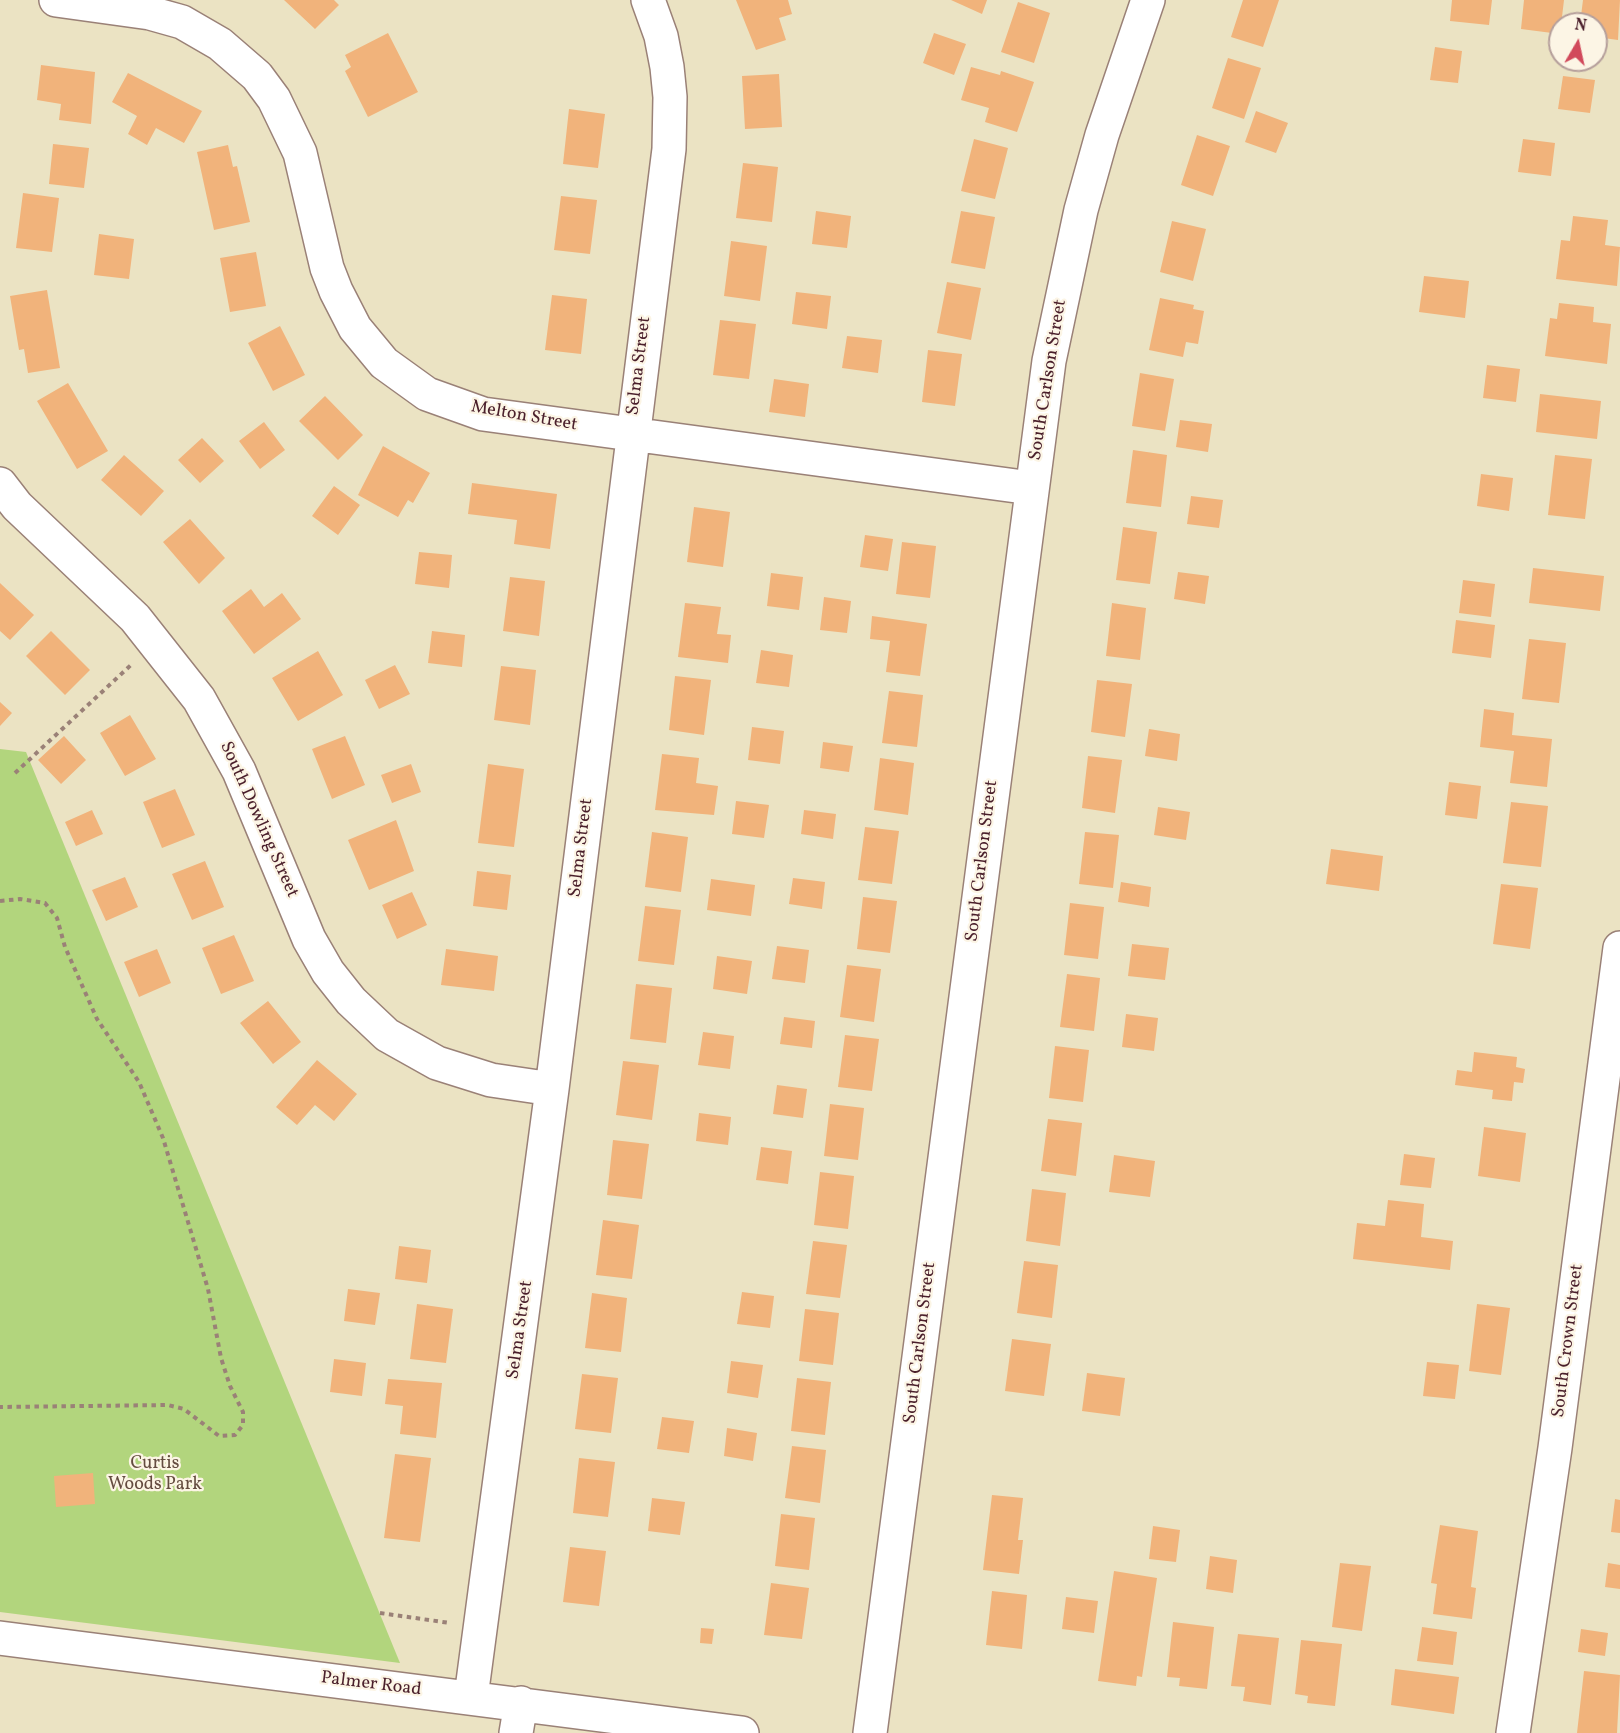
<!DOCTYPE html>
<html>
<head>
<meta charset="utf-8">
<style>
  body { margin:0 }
  #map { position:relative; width:1620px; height:1733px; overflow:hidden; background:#ebe3c3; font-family:Vollkorn,serif }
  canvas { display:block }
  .north { position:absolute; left:1548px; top:12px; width:60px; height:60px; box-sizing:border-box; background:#fcf5e5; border:2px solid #b59f9b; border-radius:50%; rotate:9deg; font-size:16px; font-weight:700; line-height:24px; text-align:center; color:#4a1f2b }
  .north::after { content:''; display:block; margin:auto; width:21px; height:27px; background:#d1495b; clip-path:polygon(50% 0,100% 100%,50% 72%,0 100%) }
</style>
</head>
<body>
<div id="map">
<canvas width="1620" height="1733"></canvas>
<div class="north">N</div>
</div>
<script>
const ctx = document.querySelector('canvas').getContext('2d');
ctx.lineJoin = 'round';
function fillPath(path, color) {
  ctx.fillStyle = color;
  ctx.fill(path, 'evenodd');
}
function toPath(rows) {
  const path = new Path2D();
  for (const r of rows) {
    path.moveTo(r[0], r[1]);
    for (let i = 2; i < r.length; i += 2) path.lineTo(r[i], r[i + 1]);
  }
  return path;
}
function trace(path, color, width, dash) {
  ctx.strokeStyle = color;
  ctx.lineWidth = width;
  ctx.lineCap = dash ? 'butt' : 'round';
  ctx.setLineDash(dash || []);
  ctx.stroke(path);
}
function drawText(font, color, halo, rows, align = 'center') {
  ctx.font = font + ' Vollkorn,serif';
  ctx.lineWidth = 4.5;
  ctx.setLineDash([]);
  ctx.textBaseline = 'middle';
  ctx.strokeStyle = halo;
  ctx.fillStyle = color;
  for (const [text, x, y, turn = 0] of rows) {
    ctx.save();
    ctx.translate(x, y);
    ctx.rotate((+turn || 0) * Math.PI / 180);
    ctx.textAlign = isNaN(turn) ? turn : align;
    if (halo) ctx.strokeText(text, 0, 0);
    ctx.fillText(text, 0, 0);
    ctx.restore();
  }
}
const green = toPath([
  [0,749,26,752,400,1663,0,1612]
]);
const building = toPath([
  [284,0,334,0,339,5,315,29],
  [736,0,788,0,792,14,779,18,786,40,756,50],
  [951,0,987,0,982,14],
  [1243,0,1279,0,1263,47,1231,37],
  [1452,0,1492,0,1489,25,1450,21],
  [1524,0,1564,0,1560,34,1521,29],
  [1583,0,1620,0,1618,40,1596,37,1596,24,1580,24],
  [1018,2,1050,13,1034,63,1001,52],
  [388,33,418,92,368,117,345,71,351,67,345,55],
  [934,33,966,44,954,75,923,63],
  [1435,47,1462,51,1458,83,1430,80],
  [1228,58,1261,68,1244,119,1212,108],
  [41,65,95,72,91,124,59,120,61,104,37,100],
  [971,67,1000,75,1001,71,1034,82,1017,132,985,122,989,108,961,100],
  [128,73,202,111,184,143,156,128,147,145,128,134,137,116,112,102],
  [779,74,782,127,745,129,742,76],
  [1563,76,1595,80,1590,113,1558,109],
  [569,109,605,114,598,168,563,164],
  [1256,111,1288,123,1276,153,1245,142],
  [1197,135,1230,146,1213,196,1181,185],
  [974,139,1008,148,995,199,961,191],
  [1523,139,1555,143,1551,176,1518,172],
  [53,144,89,148,84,188,49,184],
  [228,145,233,167,237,166,250,222,214,230,197,152],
  [743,163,778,167,772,222,736,218],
  [23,193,59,198,52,252,16,248],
  [561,196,597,200,590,254,554,250],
  [816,211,851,216,847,248,812,244],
  [961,211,995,217,985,269,951,263],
  [1573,216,1608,220,1605,245,1620,247,1617,286,1556,279,1561,240,1570,241],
  [1172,221,1206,229,1193,281,1160,272],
  [99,234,134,239,129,279,94,275],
  [731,241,767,246,760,301,724,296],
  [256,252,266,306,230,312,220,258],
  [1424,276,1469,281,1465,318,1419,312],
  [947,282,981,288,971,340,937,333],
  [47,290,60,368,28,373,24,349,19,350,10,296],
  [796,292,831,296,827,329,792,324],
  [552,295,587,299,581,354,545,350],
  [1160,298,1194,305,1193,309,1204,311,1198,344,1186,342,1183,357,1149,350],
  [1559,303,1594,307,1593,322,1611,324,1607,364,1545,356,1550,318,1557,319],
  [720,320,756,324,749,379,713,375],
  [280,326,305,375,273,391,248,343],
  [847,336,882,340,878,373,842,368],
  [928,350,962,354,955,406,922,402],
  [1487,365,1520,369,1516,402,1483,398],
  [1140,373,1174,379,1165,431,1132,426],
  [774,379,809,384,805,417,769,412],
  [68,383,108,451,77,469,37,401],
  [1540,394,1601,401,1597,439,1536,432],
  [325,396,363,435,338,460,299,421],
  [1180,420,1212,424,1208,452,1176,447],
  [264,422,285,450,260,469,239,441],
  [202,438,224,461,200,483,178,460],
  [383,446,430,473,413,503,408,500,398,517,358,495],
  [1133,450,1167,455,1161,507,1126,503],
  [124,455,164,491,141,516,101,480],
  [1555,455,1592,459,1585,519,1548,515],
  [1481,474,1513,478,1509,511,1477,506],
  [472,483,557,494,550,549,514,544,517,520,468,514],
  [334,486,360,505,338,535,312,516],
  [1191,496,1223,500,1219,528,1187,524],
  [694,507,730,512,723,567,687,562],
  [190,519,225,558,199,584,163,542],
  [1123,527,1157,532,1150,584,1116,580],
  [865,535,893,539,888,571,860,567],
  [902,542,936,546,930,598,896,594],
  [419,552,452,555,449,588,415,584],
  [1533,568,1604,576,1600,611,1529,603],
  [1178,572,1209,576,1205,604,1174,599],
  [771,573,803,577,799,610,767,606],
  [510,577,545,581,539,636,503,631],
  [1463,580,1495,584,1491,617,1459,613],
  [0,583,34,615,10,640,0,631],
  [251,589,264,607,282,593,301,619,254,654,222,611],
  [824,597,851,601,847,633,820,630],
  [685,603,721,607,717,634,731,635,728,663,678,657],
  [1112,603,1146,608,1140,660,1106,656],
  [872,616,927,624,920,676,886,672,890,641,870,639],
  [1456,620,1495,625,1491,658,1452,653],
  [51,631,90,670,65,695,26,656],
  [432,631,465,635,462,667,428,663],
  [1529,639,1566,643,1559,703,1522,699],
  [761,650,793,655,789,687,756,683],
  [318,651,343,695,298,721,272,678],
  [395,665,410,694,379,709,365,680],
  [501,666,536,670,530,725,494,720],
  [675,676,711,680,704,735,669,730],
  [1097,680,1132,684,1125,737,1091,732],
  [889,691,923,695,917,747,882,743],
  [0,702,12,713,0,726],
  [1484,709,1514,713,1512,735,1552,739,1547,787,1510,783,1514,751,1480,747],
  [130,715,156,759,125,776,100,733],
  [752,727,784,731,780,764,748,760],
  [1149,729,1180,734,1177,761,1145,756],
  [64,736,86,760,61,784,38,760],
  [345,736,365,785,332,799,312,749],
  [823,742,853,746,849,772,820,768],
  [662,754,699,758,696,783,718,786,714,815,655,810],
  [1088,756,1122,760,1115,813,1082,808],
  [880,758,914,763,908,815,874,810],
  [411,764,421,792,392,803,381,775],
  [488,764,524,769,514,847,478,843],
  [1449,782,1481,786,1477,819,1445,815],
  [175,789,195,835,162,848,143,802],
  [736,801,769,805,764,838,732,834],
  [1511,802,1548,806,1541,867,1503,863],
  [1158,807,1190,812,1186,840,1154,835],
  [92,810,103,834,76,846,65,822],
  [804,810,836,814,833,839,801,834],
  [396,820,414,871,369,890,348,840],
  [865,827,899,831,892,884,858,880],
  [652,832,688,837,681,892,645,887],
  [1085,832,1119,835,1113,888,1079,884],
  [1331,849,1383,856,1379,891,1326,884],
  [205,861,224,907,192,920,172,874],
  [477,871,511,875,507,910,473,906],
  [125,877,138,907,106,921,92,890],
  [793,878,825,882,822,909,789,904],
  [711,879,755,885,751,916,707,910],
  [1121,882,1151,887,1149,907,1118,902],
  [1501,884,1538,888,1530,949,1493,944],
  [412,892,427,925,397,939,382,905],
  [863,897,897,901,890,953,857,949],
  [1070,903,1104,907,1098,959,1064,955],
  [645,906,681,910,674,965,638,961],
  [234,935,254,981,221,994,202,948],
  [1132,944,1169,948,1165,980,1128,976],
  [777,946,809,950,805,983,772,979],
  [157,949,171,983,139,997,124,962],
  [446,949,498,956,494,991,441,985],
  [717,956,752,961,747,994,713,989],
  [847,965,881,969,874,1022,840,1017],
  [1067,974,1100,978,1094,1031,1060,1027],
  [636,984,672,988,666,1043,630,1039],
  [268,1001,301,1042,273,1064,240,1023],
  [1126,1014,1158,1018,1154,1051,1122,1047],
  [784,1017,815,1021,812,1048,780,1044],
  [703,1032,734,1036,730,1069,698,1065],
  [845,1035,879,1039,872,1091,838,1087],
  [1055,1046,1089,1050,1083,1102,1049,1098],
  [1474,1052,1517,1057,1516,1067,1525,1069,1523,1083,1514,1082,1512,1101,1492,1099,1493,1090,1455,1085,1457,1070,1472,1072],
  [317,1060,357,1094,334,1121,315,1105,297,1125,276,1107],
  [623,1061,659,1065,652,1120,616,1115],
  [777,1085,807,1089,803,1118,773,1114],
  [830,1104,864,1108,858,1160,824,1156],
  [699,1113,731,1117,728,1145,696,1141],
  [1048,1119,1082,1123,1076,1176,1041,1171],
  [1484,1127,1526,1133,1520,1182,1478,1176],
  [613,1140,649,1144,642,1199,607,1195],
  [761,1147,792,1151,788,1184,756,1180],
  [1404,1154,1435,1158,1431,1188,1400,1185],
  [1114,1155,1155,1161,1150,1197,1109,1192],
  [820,1172,854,1176,848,1229,814,1225],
  [1032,1189,1066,1193,1060,1246,1026,1241],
  [1388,1200,1424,1204,1421,1237,1453,1241,1450,1270,1353,1259,1357,1223,1385,1226],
  [603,1220,639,1225,632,1279,596,1275],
  [813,1241,847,1245,840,1298,806,1294],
  [399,1246,431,1250,427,1283,395,1279],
  [1024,1261,1058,1265,1052,1318,1017,1313],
  [348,1289,380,1293,375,1325,344,1321],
  [742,1292,774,1296,770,1328,737,1324],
  [592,1293,627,1298,621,1352,585,1348],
  [417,1304,453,1309,446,1363,410,1359],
  [1477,1304,1510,1308,1501,1375,1469,1371],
  [805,1309,839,1313,833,1365,799,1361],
  [1012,1339,1051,1344,1044,1396,1005,1391],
  [334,1359,366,1363,362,1396,330,1392],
  [731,1361,763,1365,758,1398,727,1393],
  [1427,1362,1459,1365,1455,1399,1423,1396],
  [1087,1373,1125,1378,1120,1416,1082,1411],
  [582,1374,618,1378,611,1433,575,1429],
  [797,1378,831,1382,825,1435,791,1431],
  [388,1379,442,1383,436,1438,400,1434,403,1406,385,1404],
  [662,1417,694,1421,689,1453,657,1449],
  [727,1428,757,1433,753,1461,724,1456],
  [792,1446,826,1450,820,1503,785,1498],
  [395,1454,431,1458,420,1542,384,1538],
  [579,1458,615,1462,608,1517,573,1513],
  [93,1473,95,1504,56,1507,54,1476],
  [992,1495,1023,1498,1018,1540,1023,1540,1019,1574,983,1570],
  [652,1498,685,1502,680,1535,648,1531],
  [1615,1499,1620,1500,1620,1533,1611,1532],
  [781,1514,815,1518,809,1570,775,1566],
  [1440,1525,1478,1531,1471,1587,1476,1588,1472,1619,1433,1614,1437,1584,1431,1583],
  [1153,1526,1180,1530,1176,1562,1149,1559],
  [570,1547,606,1551,599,1606,563,1602],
  [1210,1556,1237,1560,1233,1593,1206,1589],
  [1340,1563,1371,1566,1362,1631,1332,1627],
  [1608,1563,1620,1565,1620,1589,1605,1587],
  [1114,1571,1157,1578,1142,1677,1137,1676,1136,1686,1098,1681],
  [771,1583,809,1588,802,1639,764,1635],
  [992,1591,1027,1595,1022,1649,986,1645],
  [1066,1597,1098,1601,1094,1633,1062,1629],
  [1173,1622,1214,1627,1207,1689,1179,1686,1180,1678,1167,1677],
  [1422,1627,1457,1632,1453,1665,1417,1661],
  [701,1628,714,1629,712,1644,700,1643],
  [1581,1629,1608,1633,1605,1656,1578,1652],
  [1238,1634,1279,1638,1271,1705,1243,1701,1245,1687,1231,1686],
  [1301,1640,1342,1644,1335,1706,1307,1703,1308,1696,1295,1694],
  [1395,1669,1459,1677,1454,1714,1391,1705],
  [1584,1671,1620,1675,1617,1733,1577,1733]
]);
const path = toPath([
  [15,773,132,664],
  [0,901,20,899,45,903,57,918,65,947,97,1019,139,1082,163,1138,208,1289,221,1358,230,1386,243,1412,243,1425,235,1435,219,1436,184,1409,168,1405,0,1407],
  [380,1613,450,1623]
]);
const minor = toPath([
  [56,0,150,13,182,22,220,44,257,76,274,99,300,153,327,268,336,291,355,328,384,363,427,394,483,414,1031,488],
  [0,484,17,506,135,618,199,699,239,771,309,939,328,972,351,1001,387,1035,437,1063,491,1080,552,1089],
  [0,1638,742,1733],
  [471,1697,552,1089,669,149,670,97,667,67,661,36,648,0],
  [516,1733,521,1703],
  [870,1733,1049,361,1081,210,1102,135,1148,0],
  [1513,1733,1555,1448,1620,948]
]);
const streetNames = [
  ["Selma Street",640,366,-83],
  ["South Carlson Street",1049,380,-81],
  ["Melton Street",524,417,10],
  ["South Dowling Street",258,820,66],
  ["Selma Street",582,848,-83],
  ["South Carlson Street",983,861,-83],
  ["Selma Street",521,1330,-82],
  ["South Crown Street",1569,1341,-83],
  ["South Carlson Street",921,1343,-83],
  ["Palmer Road",371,1685,7]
];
const parkNames = [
  ["Curtis",155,1465],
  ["Woods Park",155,1486]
];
fillPath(green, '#b2d57d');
fillPath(building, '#f1b37b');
trace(minor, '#9a8177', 36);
trace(path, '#9a8177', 4, [4.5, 4.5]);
trace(minor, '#fff', 33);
drawText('18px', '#4a1f2b', '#fcf5e5', streetNames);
drawText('18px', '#644c40', '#fcf5e5', parkNames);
</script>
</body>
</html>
